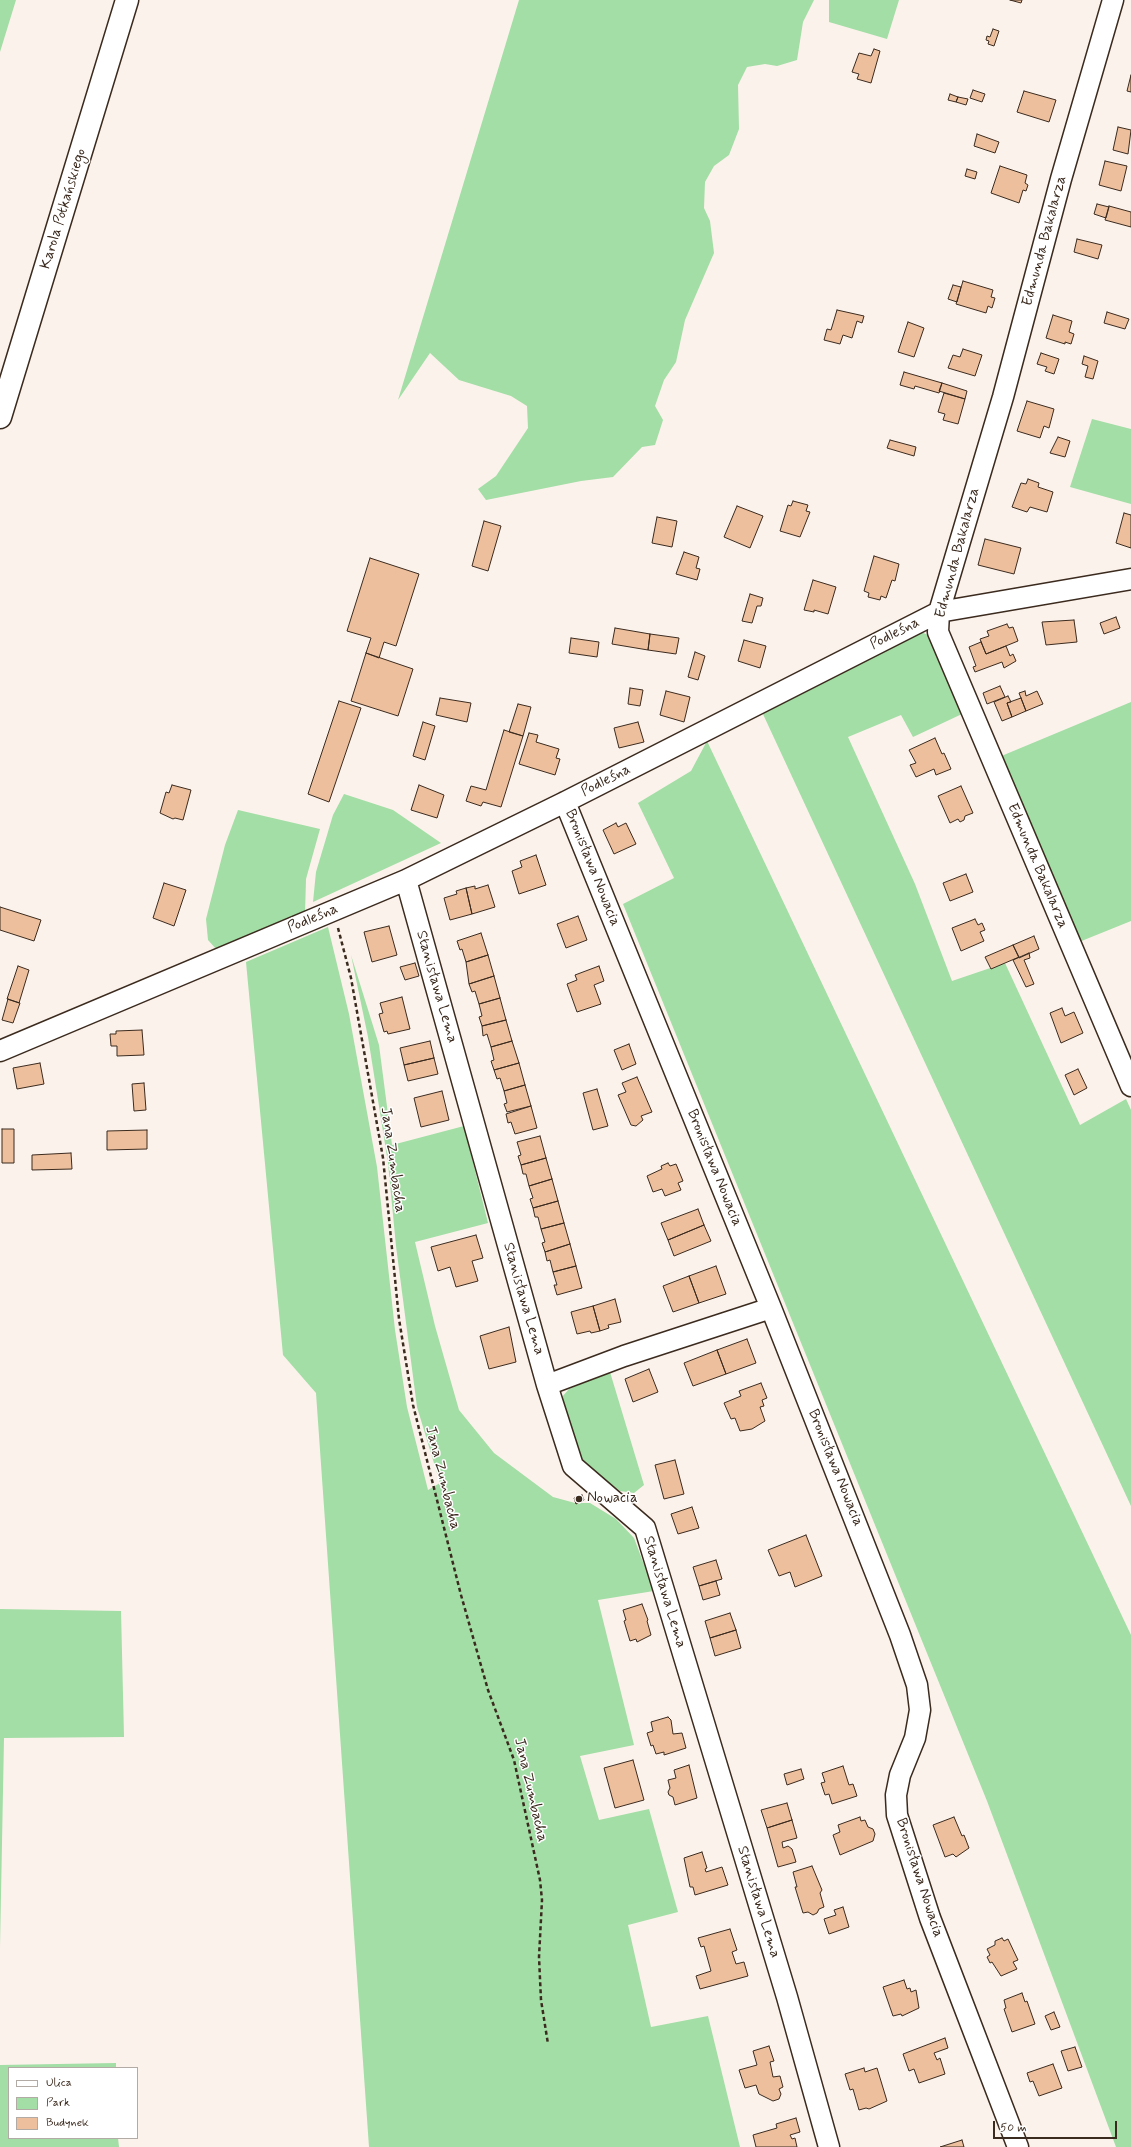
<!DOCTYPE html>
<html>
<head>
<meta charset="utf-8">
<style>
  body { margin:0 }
  #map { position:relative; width:1131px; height:2147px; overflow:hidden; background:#fbf2eb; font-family:Mynerve,sans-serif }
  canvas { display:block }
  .legend { position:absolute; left:8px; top:2067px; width:130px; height:72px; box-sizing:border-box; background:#fff; border:1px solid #b1aaa5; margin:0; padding:5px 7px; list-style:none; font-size:12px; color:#3b2a1e }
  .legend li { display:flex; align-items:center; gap:8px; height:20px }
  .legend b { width:20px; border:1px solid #b1aaa5 }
  .scale { position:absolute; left:993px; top:2121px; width:124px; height:18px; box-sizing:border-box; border:2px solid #3b2a1e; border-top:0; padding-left:5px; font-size:12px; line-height:14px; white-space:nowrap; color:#3b2a1e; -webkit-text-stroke:3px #fff; paint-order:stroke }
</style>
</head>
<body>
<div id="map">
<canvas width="1131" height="2147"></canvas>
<ul class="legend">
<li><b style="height:5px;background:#fff"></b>Ulica</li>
<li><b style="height:11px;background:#a2dea5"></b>Park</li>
<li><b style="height:11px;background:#edbf9d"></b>Budynek</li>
</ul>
<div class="scale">50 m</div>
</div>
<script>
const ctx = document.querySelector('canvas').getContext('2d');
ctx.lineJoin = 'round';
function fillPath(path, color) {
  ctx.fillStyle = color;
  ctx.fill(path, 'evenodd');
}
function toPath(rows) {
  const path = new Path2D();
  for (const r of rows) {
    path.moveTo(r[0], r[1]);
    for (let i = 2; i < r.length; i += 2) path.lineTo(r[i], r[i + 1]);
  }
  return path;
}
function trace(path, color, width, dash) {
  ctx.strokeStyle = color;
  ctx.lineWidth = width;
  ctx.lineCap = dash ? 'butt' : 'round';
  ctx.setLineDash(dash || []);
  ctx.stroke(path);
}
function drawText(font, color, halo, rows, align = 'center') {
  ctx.font = font + ' Mynerve,sans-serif';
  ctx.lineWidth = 3;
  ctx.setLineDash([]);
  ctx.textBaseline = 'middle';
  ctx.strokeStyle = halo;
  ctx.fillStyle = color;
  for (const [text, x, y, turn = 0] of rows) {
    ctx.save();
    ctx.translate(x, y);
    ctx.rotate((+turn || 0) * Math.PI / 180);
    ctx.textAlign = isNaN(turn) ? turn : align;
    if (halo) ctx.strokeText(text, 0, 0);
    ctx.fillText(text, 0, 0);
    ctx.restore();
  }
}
const green = toPath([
  [0,0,16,0,0,52],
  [519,0,814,0,803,22,797,60,777,66,765,64,747,67,738,85,739,129,729,155,714,166,705,182,704,208,710,221,714,253,685,320,676,362,664,380,655,406,663,420,655,445,642,447,613,477,581,481,486,500,478,489,496,476,528,428,527,406,511,396,459,380,430,353,398,400],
  [829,0,899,0,887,39,829,22],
  [1092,419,1131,429,1131,504,1070,487],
  [919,631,928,635,962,714,913,737,901,715,848,737,915,884,952,981,1005,963,1080,1125,1126,1099,1131,1110,1131,1506,762,712],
  [1131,702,1131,921,1079,942,999,757],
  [707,741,1131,1635,1131,2147,1116,2147,987,1801,623,904,674,878,638,803,691,771],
  [344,794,393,810,441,843,313,902,316,872,333,815],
  [238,810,320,829,306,879,305,913,217,950,208,940,206,919,225,845],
  [328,927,349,1014,377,1167,395,1330,407,1407,428,1490,440,1483,417,1407,396,1246,388,1163,368,1037,351,955,379,1045,392,1145,464,1126,488,1223,415,1242,435,1326,459,1410,494,1453,553,1497,575,1503,590,1503,616,1519,634,1538,643,1562,660,1590,598,1600,634,1745,580,1756,599,1820,649,1809,678,1912,628,1925,651,2027,708,2016,740,2147,369,2147,316,1393,283,1355,246,962],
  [610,1372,644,1485,634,1493,620,1491,577,1459,563,1407,562,1397,569,1389],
  [0,1609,121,1611,124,1737,4,1738,0,1947],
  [116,2063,116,2068,9,2068,9,2138,118,2138,119,2147,0,2147,0,2065]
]);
const building = toPath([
  [1010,0,1022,0,1021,3,1010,0],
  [993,29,999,31,994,46,988,44,989,41,986,40,987,36,990,37,993,29],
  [874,49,880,51,871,83,857,79,859,74,852,72,859,53,871,56,874,49],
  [1131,75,1131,92,1127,91,1131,75],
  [973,90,985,94,982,102,970,98,973,90],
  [1024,91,1056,100,1049,122,1017,112,1024,91],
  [950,94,958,97,956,102,948,100,950,94],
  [958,97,968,99,966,105,956,102,958,97],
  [1118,127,1131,130,1128,154,1113,150,1118,127],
  [977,134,999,142,995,153,974,146,977,134],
  [1105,161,1127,166,1121,191,1099,185,1105,161],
  [1000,166,1027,175,1025,183,1028,185,1026,191,1023,190,1019,203,991,193,1000,166],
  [967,169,977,172,975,179,965,176,967,169],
  [1097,204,1109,207,1106,218,1094,214,1097,204],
  [1109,206,1131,212,1131,227,1105,220,1109,206],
  [1077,239,1102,245,1098,259,1074,252,1077,239],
  [963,281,993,290,991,297,995,298,992,308,988,306,986,313,956,304,963,281],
  [953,285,961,287,957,302,948,299,953,285],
  [837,310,864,316,862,323,857,321,852,338,843,335,840,344,824,340,827,329,831,330,837,310],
  [1107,312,1129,319,1125,329,1104,323,1107,312],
  [1053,315,1072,321,1069,332,1074,334,1071,344,1065,342,1065,344,1046,338,1053,315],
  [908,322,924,328,914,357,898,352,908,322],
  [963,349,982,355,975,376,948,368,953,355,960,357,963,349],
  [1041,353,1059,359,1054,374,1045,371,1047,367,1037,364,1041,353],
  [1084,356,1098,361,1093,379,1085,377,1088,366,1082,364,1084,356],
  [904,372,942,383,939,393,915,386,914,389,900,385,904,372],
  [942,383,967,391,965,399,939,391,942,383],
  [944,393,965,399,958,424,943,420,945,414,938,412,944,393],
  [1027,401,1054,409,1049,428,1044,426,1040,438,1017,431,1027,401],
  [1058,437,1070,441,1065,457,1050,453,1058,437],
  [890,440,916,447,914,456,887,448,890,440],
  [1028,479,1039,483,1038,487,1053,492,1047,512,1030,507,1027,512,1012,507,1021,483,1026,484,1028,479],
  [793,501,808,505,806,511,810,512,800,537,780,531,788,505,791,506,793,501],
  [737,506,763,516,750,548,724,537,737,506],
  [1124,513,1131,515,1131,548,1116,543,1124,513],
  [657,517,677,521,672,547,652,543,657,517],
  [484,521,501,526,488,571,472,566,484,521],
  [985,539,1021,548,1014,574,978,565,985,539],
  [684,552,699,557,696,568,700,569,697,580,676,574,684,552],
  [874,556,899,564,895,581,892,580,886,598,881,596,880,600,868,597,869,593,864,591,874,556],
  [370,558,419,574,396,646,384,642,379,658,366,653,371,638,347,631,370,558],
  [813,580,836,587,828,614,814,610,814,612,804,610,813,580],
  [750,594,763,598,761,606,757,606,752,623,742,621,750,594],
  [1116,617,1120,628,1104,634,1100,623,1116,617],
  [1074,620,1077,642,1046,645,1042,622,1074,620],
  [1007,624,1009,628,1013,627,1018,641,986,654,980,639,989,636,987,631,1007,624],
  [615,628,650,634,648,650,612,644,615,628],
  [650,634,679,638,676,654,648,650,650,634],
  [571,638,599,642,597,657,569,653,571,638],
  [744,640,766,646,760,668,738,661,744,640],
  [981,642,986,654,1006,646,1010,656,1013,654,1016,661,1004,668,1002,662,975,672,973,667,976,666,969,647,981,642],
  [695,652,705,656,698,680,688,677,695,652],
  [366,653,413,669,398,716,351,701,366,653],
  [1000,686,1005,697,987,704,983,693,1000,686],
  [630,688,643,690,640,706,628,704,630,688],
  [666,691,690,697,684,722,660,715,666,691],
  [1025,691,1026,696,1037,691,1043,704,1026,711,1019,693,1025,691],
  [1008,696,1011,702,1007,703,1012,717,1002,721,994,702,1008,696],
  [440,698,471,703,467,722,436,715,440,698],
  [1021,698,1026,711,1012,717,1007,703,1021,698],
  [339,701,361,708,329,802,308,794,339,701],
  [518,704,531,707,523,736,509,732,518,704],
  [423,722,435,726,425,760,413,756,423,722],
  [638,722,644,742,619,748,614,728,638,722],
  [504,730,523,736,501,807,483,802,481,806,466,801,471,786,486,790,504,730],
  [529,733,538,735,536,742,559,749,556,758,560,759,555,775,519,764,529,733],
  [935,738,942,754,944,753,951,769,936,775,934,769,916,777,910,765,916,763,909,750,935,738],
  [172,785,191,790,183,820,175,818,173,819,160,813,166,792,169,793,172,785],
  [419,785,444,795,437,818,411,810,419,785],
  [961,786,973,813,965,816,964,820,960,822,958,819,950,823,938,796,961,786],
  [616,823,618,827,626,823,636,844,614,854,603,830,616,823],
  [536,855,546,885,519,894,512,871,522,867,520,861,536,855],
  [966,874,973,892,950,901,943,883,966,874],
  [164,883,186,890,174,926,153,918,164,883],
  [488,885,495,907,472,914,466,888,475,886,475,889,488,885],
  [466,888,472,914,450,920,444,898,457,894,456,891,466,888],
  [0,907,41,920,34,941,0,930,0,907],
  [578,916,587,940,566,948,557,924,578,916],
  [975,919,978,925,982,923,985,930,980,932,984,941,961,951,952,928,975,919],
  [389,926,397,955,372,962,364,932,389,926],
  [481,933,488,955,466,962,462,949,460,950,457,941,481,933],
  [1034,936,1039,949,1019,958,1013,945,1034,936],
  [1013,945,1019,957,991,969,985,957,1013,945],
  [1029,953,1030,958,1024,960,1034,984,1026,987,1013,960,1029,953],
  [488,955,494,976,469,984,466,962,488,955],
  [415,963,419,976,405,980,400,967,415,963],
  [18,966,29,970,19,1003,7,999,18,966],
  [599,966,604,981,594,985,601,1004,577,1012,567,984,577,980,575,975,599,966],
  [494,976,500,998,479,1004,475,991,472,992,469,984,494,976],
  [402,997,410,1029,388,1034,387,1031,384,1032,379,1014,383,1013,380,1003,402,997],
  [500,998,506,1020,482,1026,479,1017,482,1016,479,1004,500,998],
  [8,999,20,1003,13,1023,2,1020,8,999],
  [1062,1008,1065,1016,1074,1012,1083,1033,1061,1043,1050,1013,1062,1008],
  [506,1020,512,1041,491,1047,487,1034,483,1036,482,1026,506,1020],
  [142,1030,144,1055,117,1056,117,1046,111,1046,110,1034,116,1034,116,1031,142,1030],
  [430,1041,434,1058,404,1065,400,1048,430,1041],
  [512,1041,519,1063,494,1070,491,1061,494,1060,491,1047,512,1041],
  [629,1044,636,1064,622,1070,614,1050,629,1044],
  [434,1058,438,1074,408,1081,404,1065,434,1058],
  [40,1063,44,1084,17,1089,13,1068,40,1063],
  [519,1063,525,1085,504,1091,500,1078,497,1079,494,1070,519,1063],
  [1078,1069,1087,1088,1074,1095,1065,1075,1078,1069],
  [637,1077,652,1112,641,1116,643,1120,636,1126,631,1125,618,1095,626,1092,622,1083,637,1077],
  [144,1083,146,1110,134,1111,132,1084,144,1083],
  [525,1085,531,1106,507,1112,504,1104,507,1103,504,1091,525,1085],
  [597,1089,608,1126,593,1130,583,1093,597,1089],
  [442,1091,449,1120,421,1127,414,1098,442,1091],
  [531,1106,537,1128,515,1134,511,1122,508,1123,506,1114,531,1106],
  [2,1129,14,1129,14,1163,2,1163,2,1129],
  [147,1130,147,1149,107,1150,107,1131,147,1130],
  [540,1136,546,1158,521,1165,518,1156,521,1155,517,1142,540,1136],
  [71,1153,72,1169,32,1170,32,1155,71,1153],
  [546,1158,552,1179,529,1186,526,1174,523,1174,521,1165,546,1158],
  [668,1163,670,1166,676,1164,683,1181,678,1183,681,1190,665,1196,662,1189,653,1192,647,1176,662,1169,661,1166,668,1163],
  [552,1179,558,1201,533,1208,530,1199,533,1198,529,1186,552,1179],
  [558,1201,564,1223,541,1229,538,1217,535,1217,533,1208,558,1201],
  [698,1209,704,1225,668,1240,661,1223,698,1209],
  [564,1223,570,1244,545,1252,542,1243,545,1242,541,1229,564,1223],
  [704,1225,711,1241,674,1256,668,1240,704,1225],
  [476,1235,483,1258,472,1261,478,1281,456,1287,450,1267,438,1271,431,1247,476,1235],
  [570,1244,576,1266,553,1272,550,1260,547,1261,545,1252,570,1244],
  [576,1266,582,1288,557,1295,554,1285,557,1285,553,1272,576,1266],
  [716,1266,726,1294,699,1303,689,1276,716,1266],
  [689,1276,699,1303,673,1312,663,1286,689,1276],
  [615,1299,621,1322,608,1325,609,1328,600,1331,593,1306,615,1299],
  [593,1306,600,1331,591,1333,590,1331,577,1334,571,1312,593,1306],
  [509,1327,516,1362,489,1369,480,1336,509,1327],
  [747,1339,756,1363,726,1374,717,1350,747,1339],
  [717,1350,726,1374,693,1386,684,1363,717,1350],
  [649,1369,658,1392,633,1402,625,1379,649,1369],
  [761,1383,767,1398,762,1400,764,1406,760,1407,765,1421,752,1429,740,1431,735,1418,731,1419,724,1403,741,1396,739,1391,761,1383],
  [675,1460,684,1494,664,1499,655,1465,675,1460],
  [582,1495,584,1500,576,1504,574,1498,582,1495],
  [692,1507,699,1528,678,1534,671,1514,692,1507],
  [806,1535,822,1576,795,1587,790,1572,779,1576,768,1550,806,1535],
  [716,1560,722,1579,699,1586,693,1567,716,1560],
  [716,1581,720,1595,703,1600,699,1586,716,1581],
  [642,1604,648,1620,647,1621,651,1635,637,1642,636,1639,630,1641,624,1621,626,1620,623,1610,642,1604],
  [730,1613,736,1630,710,1638,705,1621,730,1613],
  [736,1630,741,1648,715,1656,710,1638,736,1630],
  [668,1717,671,1720,673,1734,682,1733,686,1748,664,1755,664,1752,656,1754,653,1745,651,1746,647,1733,653,1731,651,1722,668,1717],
  [633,1760,644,1800,615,1808,604,1768,633,1760],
  [689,1765,697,1798,675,1805,673,1797,669,1795,668,1792,670,1788,668,1780,676,1778,674,1770,689,1765],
  [843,1766,849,1785,853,1784,857,1796,832,1804,829,1794,825,1795,821,1783,825,1782,822,1773,843,1766],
  [801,1769,804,1779,787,1785,784,1774,801,1769],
  [787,1803,792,1820,767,1828,761,1810,787,1803],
  [860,1817,861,1821,865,1820,868,1827,873,1829,875,1834,873,1841,840,1855,833,1835,840,1832,838,1825,860,1817],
  [954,1817,962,1836,964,1835,969,1848,956,1857,953,1854,945,1857,933,1825,954,1817],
  [792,1820,797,1838,782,1842,783,1848,788,1846,792,1849,796,1862,778,1867,767,1828,792,1820],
  [702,1852,707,1868,705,1869,706,1872,722,1867,728,1885,695,1895,693,1887,690,1887,684,1858,702,1852],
  [812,1866,822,1890,820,1893,824,1907,819,1909,817,1913,813,1915,808,1912,803,1913,795,1887,797,1887,793,1872,812,1866],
  [843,1907,849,1927,829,1934,824,1919,836,1915,834,1910,843,1907],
  [730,1929,737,1950,732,1952,736,1964,744,1962,748,1976,700,1989,696,1976,711,1971,704,1946,701,1947,698,1938,730,1929],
  [1002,1938,1004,1941,1008,1939,1018,1960,1013,1962,1017,1969,1001,1976,992,1962,990,1963,987,1957,990,1955,987,1949,995,1945,995,1941,1002,1938],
  [904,1980,907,1989,910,1988,911,1992,916,1990,919,2008,902,2016,901,2014,893,2016,883,1987,904,1980],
  [1022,1993,1025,2002,1027,2001,1035,2024,1012,2032,1004,2009,1006,2008,1004,2000,1022,1993],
  [1054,2012,1060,2027,1051,2030,1045,2016,1054,2012],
  [945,2038,948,2048,934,2053,937,2060,940,2058,945,2074,919,2083,914,2069,909,2071,903,2054,945,2038],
  [769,2046,774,2061,770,2062,773,2077,780,2076,783,2087,779,2089,781,2094,779,2099,773,2101,759,2094,756,2085,745,2088,739,2070,757,2065,753,2051,769,2046],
  [1075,2047,1082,2067,1068,2071,1061,2051,1075,2047],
  [1053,2064,1062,2088,1039,2096,1033,2081,1030,2082,1027,2073,1053,2064],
  [864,2068,865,2072,877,2068,887,2101,869,2109,866,2108,859,2110,853,2089,850,2090,845,2074,864,2068],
  [796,2118,800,2132,790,2135,792,2139,795,2138,797,2147,756,2147,753,2135,777,2128,776,2124,796,2118],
  [962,2140,964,2147,940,2147,962,2140]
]);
const path = toPath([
  [338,928,351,978,383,1158,399,1319,413,1405,461,1595,488,1690,514,1760,540,1880,542,1900,539,1957,541,2000,548,2044]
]);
const minor = toPath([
  [1113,0,1061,179,1003,397,939,612,938,632,1131,1086],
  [565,802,771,1308,900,1635,917,1685,920,1710,915,1738,900,1775,896,1795,897,1815,930,1918,1018,2147],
  [406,880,547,1385,573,1466,645,1528,787,1997,829,2147],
  [0,1051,406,880,565,802,939,612,1131,579],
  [547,1385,624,1356,771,1308]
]);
const tertiary = toPath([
  [0,417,127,0]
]);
const markers = [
  [579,1499,4,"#3b2a1e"]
];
const streetNames = [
  ["Karola Potkańskiego",64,209,-73],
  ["Edmunda Bakalarza",1045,241,-75],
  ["Edmunda Bakalarza",958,553,-75],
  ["Podleśna",895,634,-27],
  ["Podleśna",606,781,-27],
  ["Edmunda Bakalarza",1037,866,67],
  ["Bronisława Nowacia",592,868,68],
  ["Podleśna",313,919,-23],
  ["Stanisława Lema",436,987,74],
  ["Jana Zumbacha",392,1160,82],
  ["Bronisława Nowacia",714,1168,68],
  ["Stanisława Lema",523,1299,74],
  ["Bronisława Nowacia",835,1468,68],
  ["Jana Zumbacha",442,1478,76],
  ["Stanisława Lema",664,1592,73],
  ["Jana Zumbacha",530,1790,77],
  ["Bronisława Nowacia",919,1878,72],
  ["Stanisława Lema",758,1902,73]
];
const poiNames = [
  ["Nowacia",587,1499]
];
fillPath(green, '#a2dea5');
fillPath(building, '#edbf9d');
trace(building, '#3b2a1e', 1);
trace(minor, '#3b2a1e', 23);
trace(tertiary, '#3b2a1e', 25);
trace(path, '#3b2a1e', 2.5, [4, 3]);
trace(minor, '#fff', 20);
trace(tertiary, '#fff', 22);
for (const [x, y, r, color] of markers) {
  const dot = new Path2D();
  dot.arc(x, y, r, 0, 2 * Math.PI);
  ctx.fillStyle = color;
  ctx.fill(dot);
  trace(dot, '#fff', 1.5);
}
drawText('15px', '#3b2a1e', '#fff', streetNames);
drawText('15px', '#3b2a1e', '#fff', poiNames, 'left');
</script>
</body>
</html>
